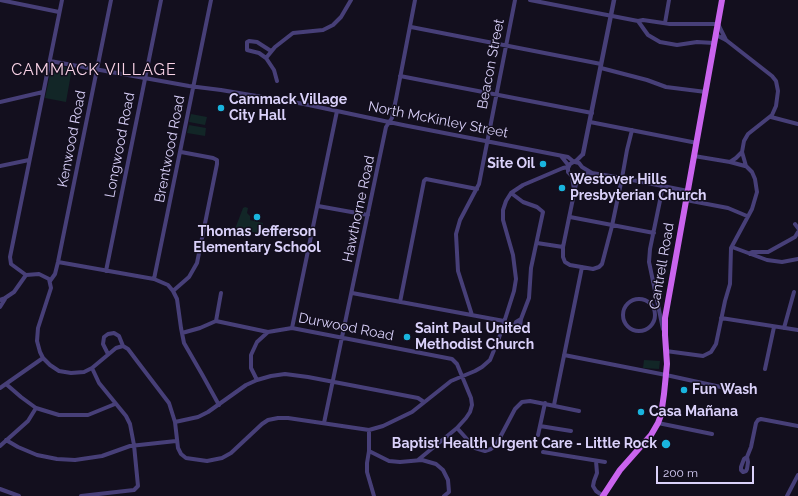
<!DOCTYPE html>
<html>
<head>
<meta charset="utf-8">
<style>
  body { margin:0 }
  #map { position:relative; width:798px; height:496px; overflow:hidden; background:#130f1e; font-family:Raleway,sans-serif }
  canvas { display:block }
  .scale { position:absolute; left:656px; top:466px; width:98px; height:18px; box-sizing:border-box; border:2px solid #dad1fa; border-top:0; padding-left:5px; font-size:12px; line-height:14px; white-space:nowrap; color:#dad1fa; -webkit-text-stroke:3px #130f1e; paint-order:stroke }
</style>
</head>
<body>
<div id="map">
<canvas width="798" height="496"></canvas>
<div class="scale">200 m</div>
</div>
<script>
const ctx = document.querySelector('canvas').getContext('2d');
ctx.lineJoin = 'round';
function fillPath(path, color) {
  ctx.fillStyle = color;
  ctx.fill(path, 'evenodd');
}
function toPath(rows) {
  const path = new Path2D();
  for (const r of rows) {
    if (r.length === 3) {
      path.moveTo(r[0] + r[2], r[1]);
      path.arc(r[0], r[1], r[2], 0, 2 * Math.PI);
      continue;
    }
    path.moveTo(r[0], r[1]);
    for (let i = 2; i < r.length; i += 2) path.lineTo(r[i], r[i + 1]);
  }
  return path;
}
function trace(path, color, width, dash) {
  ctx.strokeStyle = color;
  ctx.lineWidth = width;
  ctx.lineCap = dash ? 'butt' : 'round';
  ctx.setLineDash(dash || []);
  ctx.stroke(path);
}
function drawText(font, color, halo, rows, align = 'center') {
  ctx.font = font + ' Raleway,sans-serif';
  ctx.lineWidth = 3;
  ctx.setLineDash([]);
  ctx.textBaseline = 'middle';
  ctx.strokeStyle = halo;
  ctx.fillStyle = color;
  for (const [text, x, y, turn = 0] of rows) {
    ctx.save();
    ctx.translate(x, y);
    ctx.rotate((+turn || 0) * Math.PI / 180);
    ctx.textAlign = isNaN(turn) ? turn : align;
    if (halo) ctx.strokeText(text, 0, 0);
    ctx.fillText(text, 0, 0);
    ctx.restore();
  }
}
const green = toPath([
  [57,66,72,68,66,102,45,98,51,70],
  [191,114,207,117,205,125,189,122],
  [189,125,206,128,205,136,187,133],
  [245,207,248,208,247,213,250,216,250,220,263,223,260,234,249,231,246,236,239,235,235,232,235,229,243,208],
  [644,360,660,361,659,369,643,368]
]);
const minor = toPath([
  [0,0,59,12],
  [530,0,638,21,643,20,670,24,718,24,726,40],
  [638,21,648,35,660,42,677,45,697,42,714,43],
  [665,23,669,0],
  [411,27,601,64],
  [716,35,726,40,772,76,776,81,778,91,776,106,772,115,748,134,744,141,742,152,736,158,730,162],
  [271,51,257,42,249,41,247,42,247,50,259,53,266,58,274,70,277,81],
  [266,58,275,47,293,33,323,30,333,25,341,17,351,0],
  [50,61,189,86,221,90,304,104,403,125,568,157,574,162],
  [601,68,647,80,666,87,706,92],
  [400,76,592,113],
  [0,102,43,92],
  [771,117,798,124],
  [590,122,697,143],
  [632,130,627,150,622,178,613,221,612,226,602,264,599,267,593,269,570,265,565,262,563,257,563,247,577,179,581,174,592,173,622,178,688,191],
  [561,156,569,166],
  [694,156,730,162,745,166],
  [575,162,579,163,582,167,592,173],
  [0,166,29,160],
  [572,176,574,190],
  [579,176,572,176,568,172,568,168,570,164,577,160,583,154],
  [511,193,523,202,537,207,543,212,531,268,529,298,521,319],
  [686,200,728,208,747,216],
  [318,206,368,215],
  [570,217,654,233],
  [795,224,798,228],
  [537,243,563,247],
  [732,247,767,260,782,262,798,259],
  [750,254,752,252,768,252,795,237,798,232],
  [58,262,154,279,168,285,173,291,177,299,181,328,184,343,203,376,219,405],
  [106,271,161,0],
  [26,275,11,264,10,257,62,0],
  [154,279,211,0],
  [50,281,55,274,58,262,111,0],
  [173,291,189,277,197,263,217,164,217,160,213,158,181,152],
  [352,293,504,321],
  [639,315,16],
  [0,300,5,298,14,292,26,275,39,274,49,279,51,288,38,328,37,341,40,352,43,358,50,365,59,371,71,373,84,372,92,368,116,348,123,346],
  [400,302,424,181,426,179,477,189],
  [0,307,5,299],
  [472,315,458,271,456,234,460,220,479,184,515,0],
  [721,318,798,330],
  [521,319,520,326,516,327,515,325,516,322,521,319],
  [216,321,221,293],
  [292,328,337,111],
  [784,328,794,292],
  [663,329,649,262,650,249,663,186],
  [182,333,200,328,216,321,268,332,292,328,452,359,457,364,471,398,472,405,470,412,466,418,457,428,418,460],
  [123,346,128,349,137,361,169,403,175,422,178,448,181,454,186,458,207,461,222,458,231,453,262,424,268,420,278,418,288,418,369,430,383,426,412,412,451,381,475,371,482,367,490,360,499,338,514,291,516,279,513,255,503,220,503,210,506,201,511,193,523,185,563,168,568,167],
  [666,351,703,356,711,352,716,344,725,301,730,284,731,248,752,209,757,192,755,179,752,172,746,166,742,152],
  [108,354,103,344,104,337,108,334,114,333,119,336,123,346],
  [564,355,666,375,730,389],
  [765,369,774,327],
  [257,380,251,368,251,355,257,342,268,332],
  [6,384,21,397,36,408,59,415,88,415,115,404],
  [0,388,43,358],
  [554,405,582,267],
  [175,422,198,417,208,412,246,385,257,380,271,376,285,374,308,377,418,398,424,402],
  [324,423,386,127,392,118,396,99,415,0],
  [658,423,712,434],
  [540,426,571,431],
  [457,428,475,448,485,451,491,449,496,445,515,409,522,402,530,401,540,403,579,411],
  [369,430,369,451,367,463,367,472,374,496],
  [538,435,545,403],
  [6,440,18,447,37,455,57,459,75,460,102,456,130,446,176,441],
  [0,446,28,421,36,408],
  [369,451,389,461,400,462,422,460,436,464,443,470,448,480,449,492,444,496],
  [543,452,605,462],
  [747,457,751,447,756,423,758,420,761,419,798,426],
  [747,457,748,462,747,469,746,471,743,472,741,470,741,467,744,459,747,457],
  [596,461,597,473,594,481,593,486,596,491,603,496],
  [0,489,19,496],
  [81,496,134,490,138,486,134,445,130,424,126,416,99,383,92,368],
  [787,496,798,475]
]);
const tertiary = toPath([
  [583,154,614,0]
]);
const primary = toPath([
  [603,496,620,470,651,435,658,423,661,415,664,394,667,364,665,335,665,318,722,0]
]);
const markers = [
  [221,108,4,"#19b4de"],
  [543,164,4,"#19b4de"],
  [562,188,4,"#19b4de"],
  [257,217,4,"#19b4de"],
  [407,337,4,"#19b4de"],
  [684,390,4,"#19b4de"],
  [641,412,4,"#19b4de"],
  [666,444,5,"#19b4de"]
];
const streetNames = [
  ["Beacon Street",491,64,-79],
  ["North McKinley Street",438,120,11],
  ["Kenwood Road",72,139,-79],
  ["Longwood Road",120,145,-79],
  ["Brentwood Road",170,149,-79],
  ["Hawthorne Road",359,209,-78],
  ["Cantrell Road",662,266,-80],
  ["Durwood Road",346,327,11]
];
const poiNames = [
  ["Cammack Village",229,100],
  ["City Hall",229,116],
  ["Site Oil",535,164,"right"],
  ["Westover Hills",570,180],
  ["Presbyterian Church",570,196],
  ["Thomas Jefferson",257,232,"center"],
  ["Elementary School",257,248,"center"],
  ["Saint Paul United",415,329],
  ["Methodist Church",415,345],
  ["Fun Wash",692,390],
  ["Casa Mañana",649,412],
  ["Baptist Health Urgent Care - Little Rock",657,444,"right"]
];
const quarterNames = [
  ["CAMMACK VILLAGE",94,70]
];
fillPath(green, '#122627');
trace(minor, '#473f78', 4);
trace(tertiary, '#473f78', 4.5);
trace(primary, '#ca64ee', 6);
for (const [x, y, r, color] of markers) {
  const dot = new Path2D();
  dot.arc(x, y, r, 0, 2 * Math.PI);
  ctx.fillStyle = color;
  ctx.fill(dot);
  trace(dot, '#130f1e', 1.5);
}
drawText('14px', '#dad1fa', '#130f1e', streetNames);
drawText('bold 14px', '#dad1fa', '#130f1e', poiNames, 'left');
ctx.letterSpacing = '1px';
drawText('16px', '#fad3e7', '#130f1e', quarterNames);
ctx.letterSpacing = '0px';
</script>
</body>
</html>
